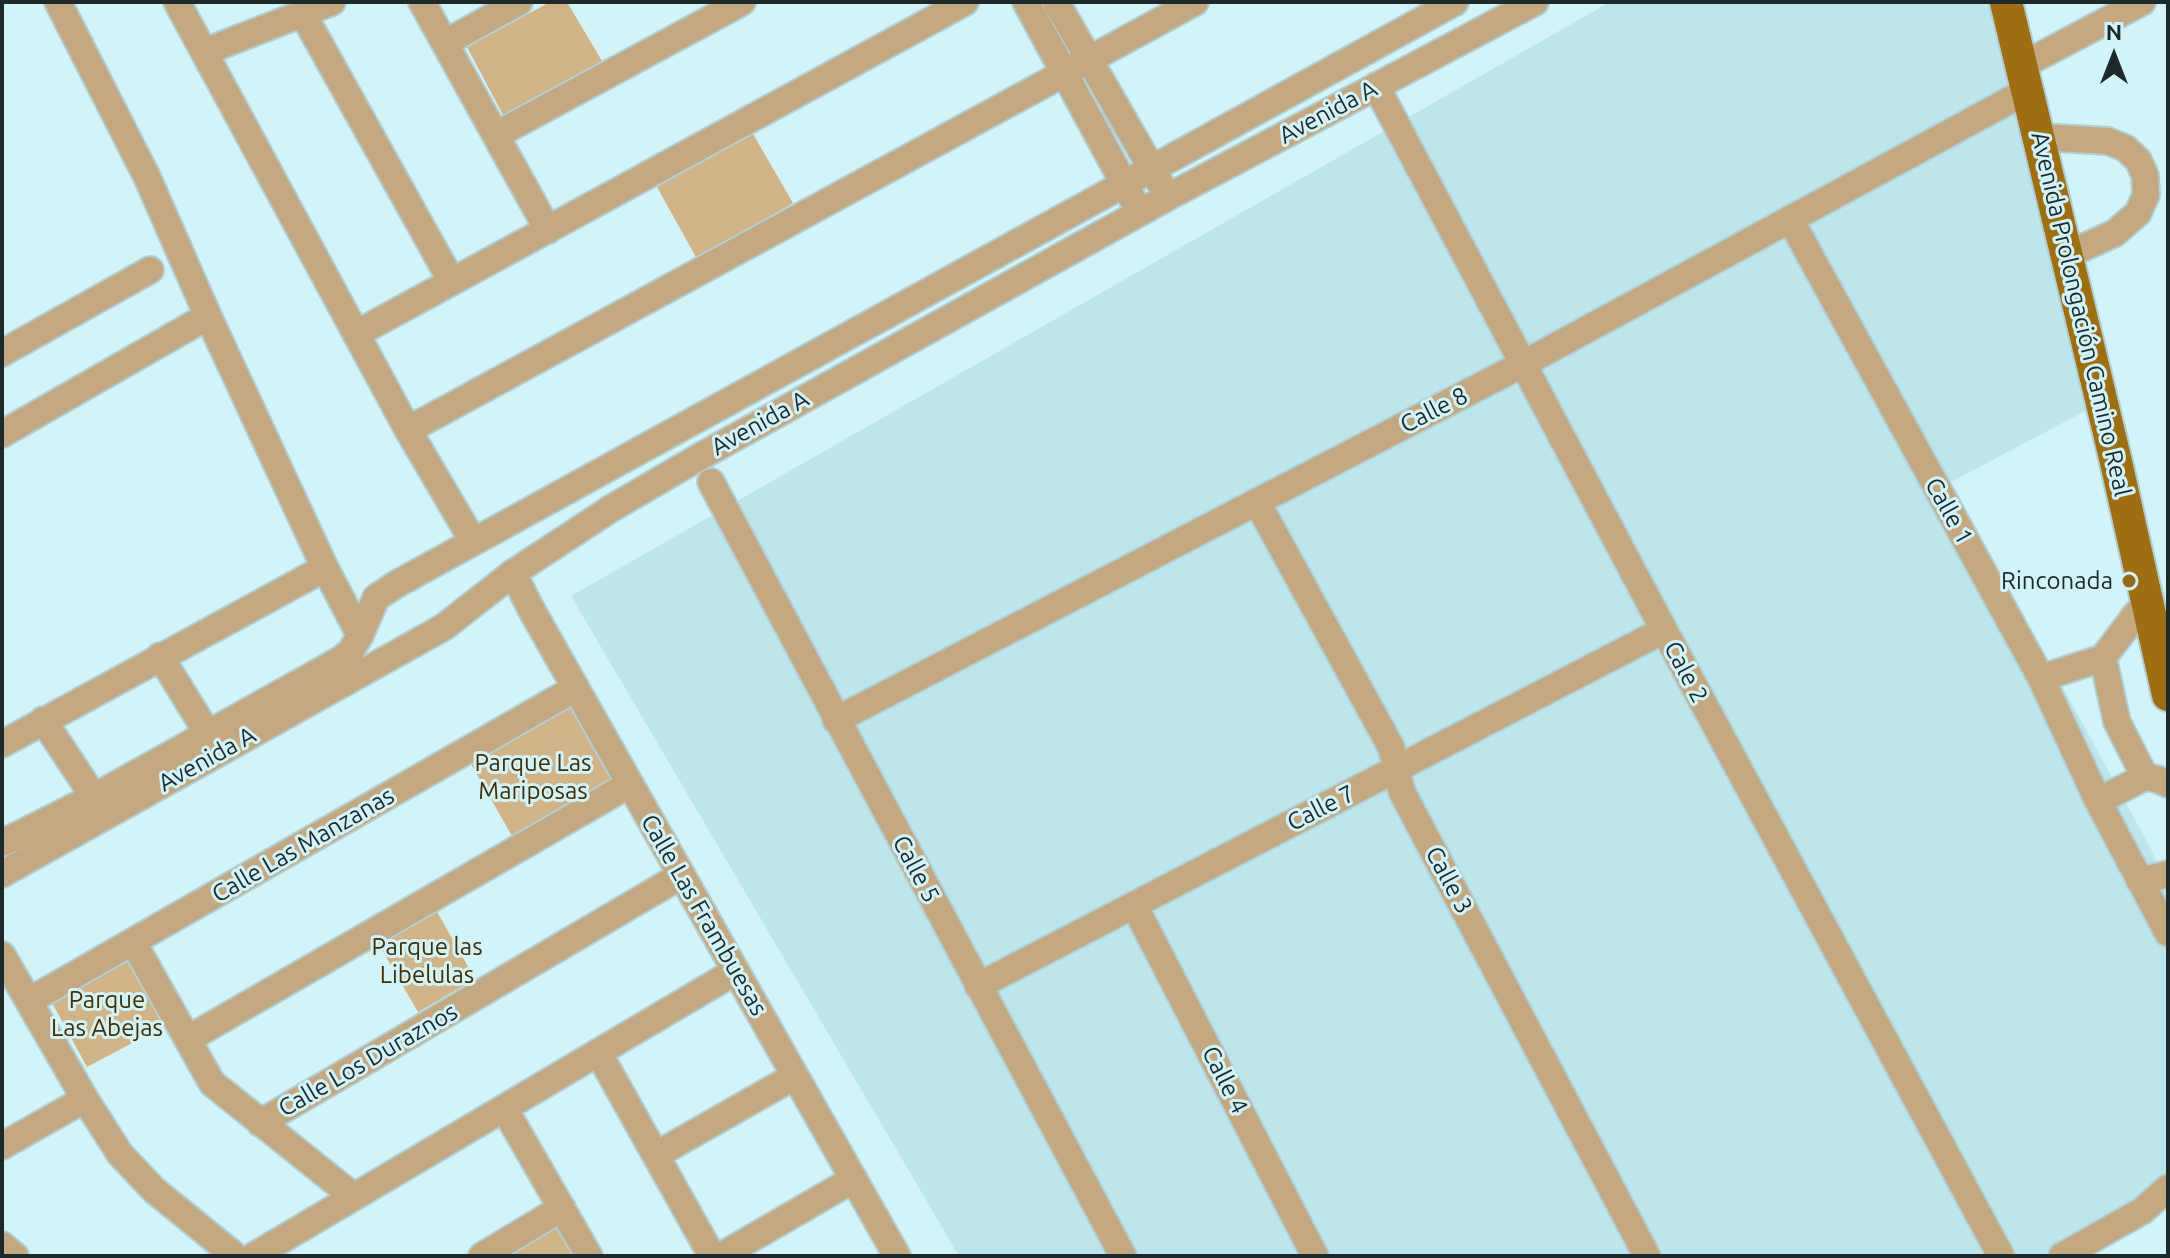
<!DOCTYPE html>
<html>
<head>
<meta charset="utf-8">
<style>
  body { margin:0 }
  #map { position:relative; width:2170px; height:1258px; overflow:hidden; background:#d2f3f7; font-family:Ubuntu,sans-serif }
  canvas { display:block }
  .frame { position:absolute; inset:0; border:4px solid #1d292b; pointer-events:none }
  .north { position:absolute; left:2074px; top:16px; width:80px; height:80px; -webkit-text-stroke:6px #d2f3f7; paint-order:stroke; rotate:0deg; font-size:22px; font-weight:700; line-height:32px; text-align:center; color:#1d292b }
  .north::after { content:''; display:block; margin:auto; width:28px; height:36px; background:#1d292b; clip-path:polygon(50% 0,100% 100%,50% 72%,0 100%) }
</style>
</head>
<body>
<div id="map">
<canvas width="2170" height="1258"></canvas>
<div class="frame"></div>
<div class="north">N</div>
</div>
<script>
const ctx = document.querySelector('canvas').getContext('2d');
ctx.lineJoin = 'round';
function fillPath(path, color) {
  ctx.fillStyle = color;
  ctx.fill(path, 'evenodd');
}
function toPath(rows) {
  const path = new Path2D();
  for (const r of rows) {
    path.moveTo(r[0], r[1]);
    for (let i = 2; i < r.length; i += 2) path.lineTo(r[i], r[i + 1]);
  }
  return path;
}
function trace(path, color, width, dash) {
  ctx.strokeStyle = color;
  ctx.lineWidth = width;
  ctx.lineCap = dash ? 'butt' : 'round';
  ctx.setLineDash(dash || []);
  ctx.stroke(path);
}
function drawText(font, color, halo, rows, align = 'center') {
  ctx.font = font + ' Ubuntu,sans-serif';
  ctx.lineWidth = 6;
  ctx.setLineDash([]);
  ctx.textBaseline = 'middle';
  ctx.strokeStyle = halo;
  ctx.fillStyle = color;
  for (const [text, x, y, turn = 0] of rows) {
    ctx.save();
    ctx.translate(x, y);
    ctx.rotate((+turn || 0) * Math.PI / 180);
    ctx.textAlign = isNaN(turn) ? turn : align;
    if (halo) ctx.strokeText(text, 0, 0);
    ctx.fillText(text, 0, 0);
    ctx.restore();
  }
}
const built = toPath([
  [1610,2,2008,2,2089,409,1951,482,2151,849,2168,887,2168,1195,2086,1256,959,1256,571,596]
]);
const green = toPath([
  [550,2,567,2,602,61,503,115,467,47],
  [753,134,793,203,697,259,657,187],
  [575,705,616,778,512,836,471,764],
  [436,910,475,979,418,1012,378,943],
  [127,959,164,1026,87,1067,51,1001],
  [558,1220,578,1256,497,1256]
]);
const minor = toPath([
  [58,2,147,177,208,316,325,568,360,635],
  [177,2,408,430,473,541],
  [422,2,548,230],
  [1026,2,1133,200],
  [1056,2,1160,183],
  [303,14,452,282],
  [445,43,519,2],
  [204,52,332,2],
  [2021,66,2142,2],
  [1376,86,1664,630,2001,1256],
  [496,135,742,2],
  [2040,137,2108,141,2125,148,2138,160,2145,175,2146,195,2138,213,2115,233,2067,255],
  [1790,219,2041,678,2098,801,2168,933],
  [356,334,965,2],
  [2,353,150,270],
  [408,430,1195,2],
  [2,434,208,316],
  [711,482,1123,1256],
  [1257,502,1391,747,1402,792,1647,1256],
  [513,573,531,609,897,1256],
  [160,656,208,734],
  [2103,658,2117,722,2145,777],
  [2041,678,2103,658,2137,613,2149,608],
  [43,720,94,797],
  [836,720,1523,364,2027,91],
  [2,744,325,568],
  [2098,801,2145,777,2157,779,2168,784],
  [2,843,94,797,340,660,351,651,360,635,376,598,395,585,1455,2],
  [2,874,444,627,513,573,612,508,696,459,1168,197,1535,2],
  [2140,881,2168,874],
  [1134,905,1315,1256],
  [133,942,212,1083,354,1197],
  [2,955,85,1099,120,1154,154,1190,235,1256],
  [978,986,1664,630],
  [29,1001,576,688],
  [188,1039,630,784],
  [598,1052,712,1256],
  [504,1108,589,1256],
  [260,1123,682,875],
  [2,1146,85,1099],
  [656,1155,795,1076],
  [2,1245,15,1256],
  [254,1256,736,971],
  [482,1256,562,1208],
  [721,1256,854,1179],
  [2062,1256,2142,1211,2168,1188]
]);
const major = toPath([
  [2006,2,2116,462,2168,695]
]);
const markers = [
  [2129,581,8,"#966917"]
];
const streetNames = [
  ["Avenida A",1328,112,-28],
  ["Avenida Prolongación Camino Real",2081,314,77],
  ["Calle 8",1434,410,-27],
  ["Avenida A",760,423,-29],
  ["Calle 1",1949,511,61],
  ["Cale 2",1686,672,62],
  ["Avenida A",207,759,-29],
  ["Calle 7",1321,808,-27],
  ["Calle Las Manzanas",303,845,-30],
  ["Calle 5",916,869,62],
  ["Calle 3",1449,880,62],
  ["Calle Las Frambuesas",704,915,60],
  ["Calle Los Duraznos",368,1060,-30],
  ["Calle 4",1225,1080,63]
];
const poiNames = [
  ["Rinconada",2113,581]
];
const parkNames = [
  ["Parque Las",533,763],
  ["Mariposas",533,791],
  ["Parque las",427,947],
  ["Libelulas",427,975],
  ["Parque",107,1000],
  ["Las Abejas",107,1028]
];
fillPath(built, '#bce6eb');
fillPath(green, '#d1b388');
trace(minor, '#b1cfd2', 30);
trace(major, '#b1cfd2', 36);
trace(minor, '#c3a882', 26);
trace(major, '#9e6e13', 32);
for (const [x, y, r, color] of markers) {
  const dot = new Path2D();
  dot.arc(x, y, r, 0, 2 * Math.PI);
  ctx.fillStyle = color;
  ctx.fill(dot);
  trace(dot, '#d2f3f7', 3);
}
drawText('24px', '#1d292b', '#d2f3f7', streetNames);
drawText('24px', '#1d292b', '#d2f3f7', poiNames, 'right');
drawText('24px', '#442d04', '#d2f3f7', parkNames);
</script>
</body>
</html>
